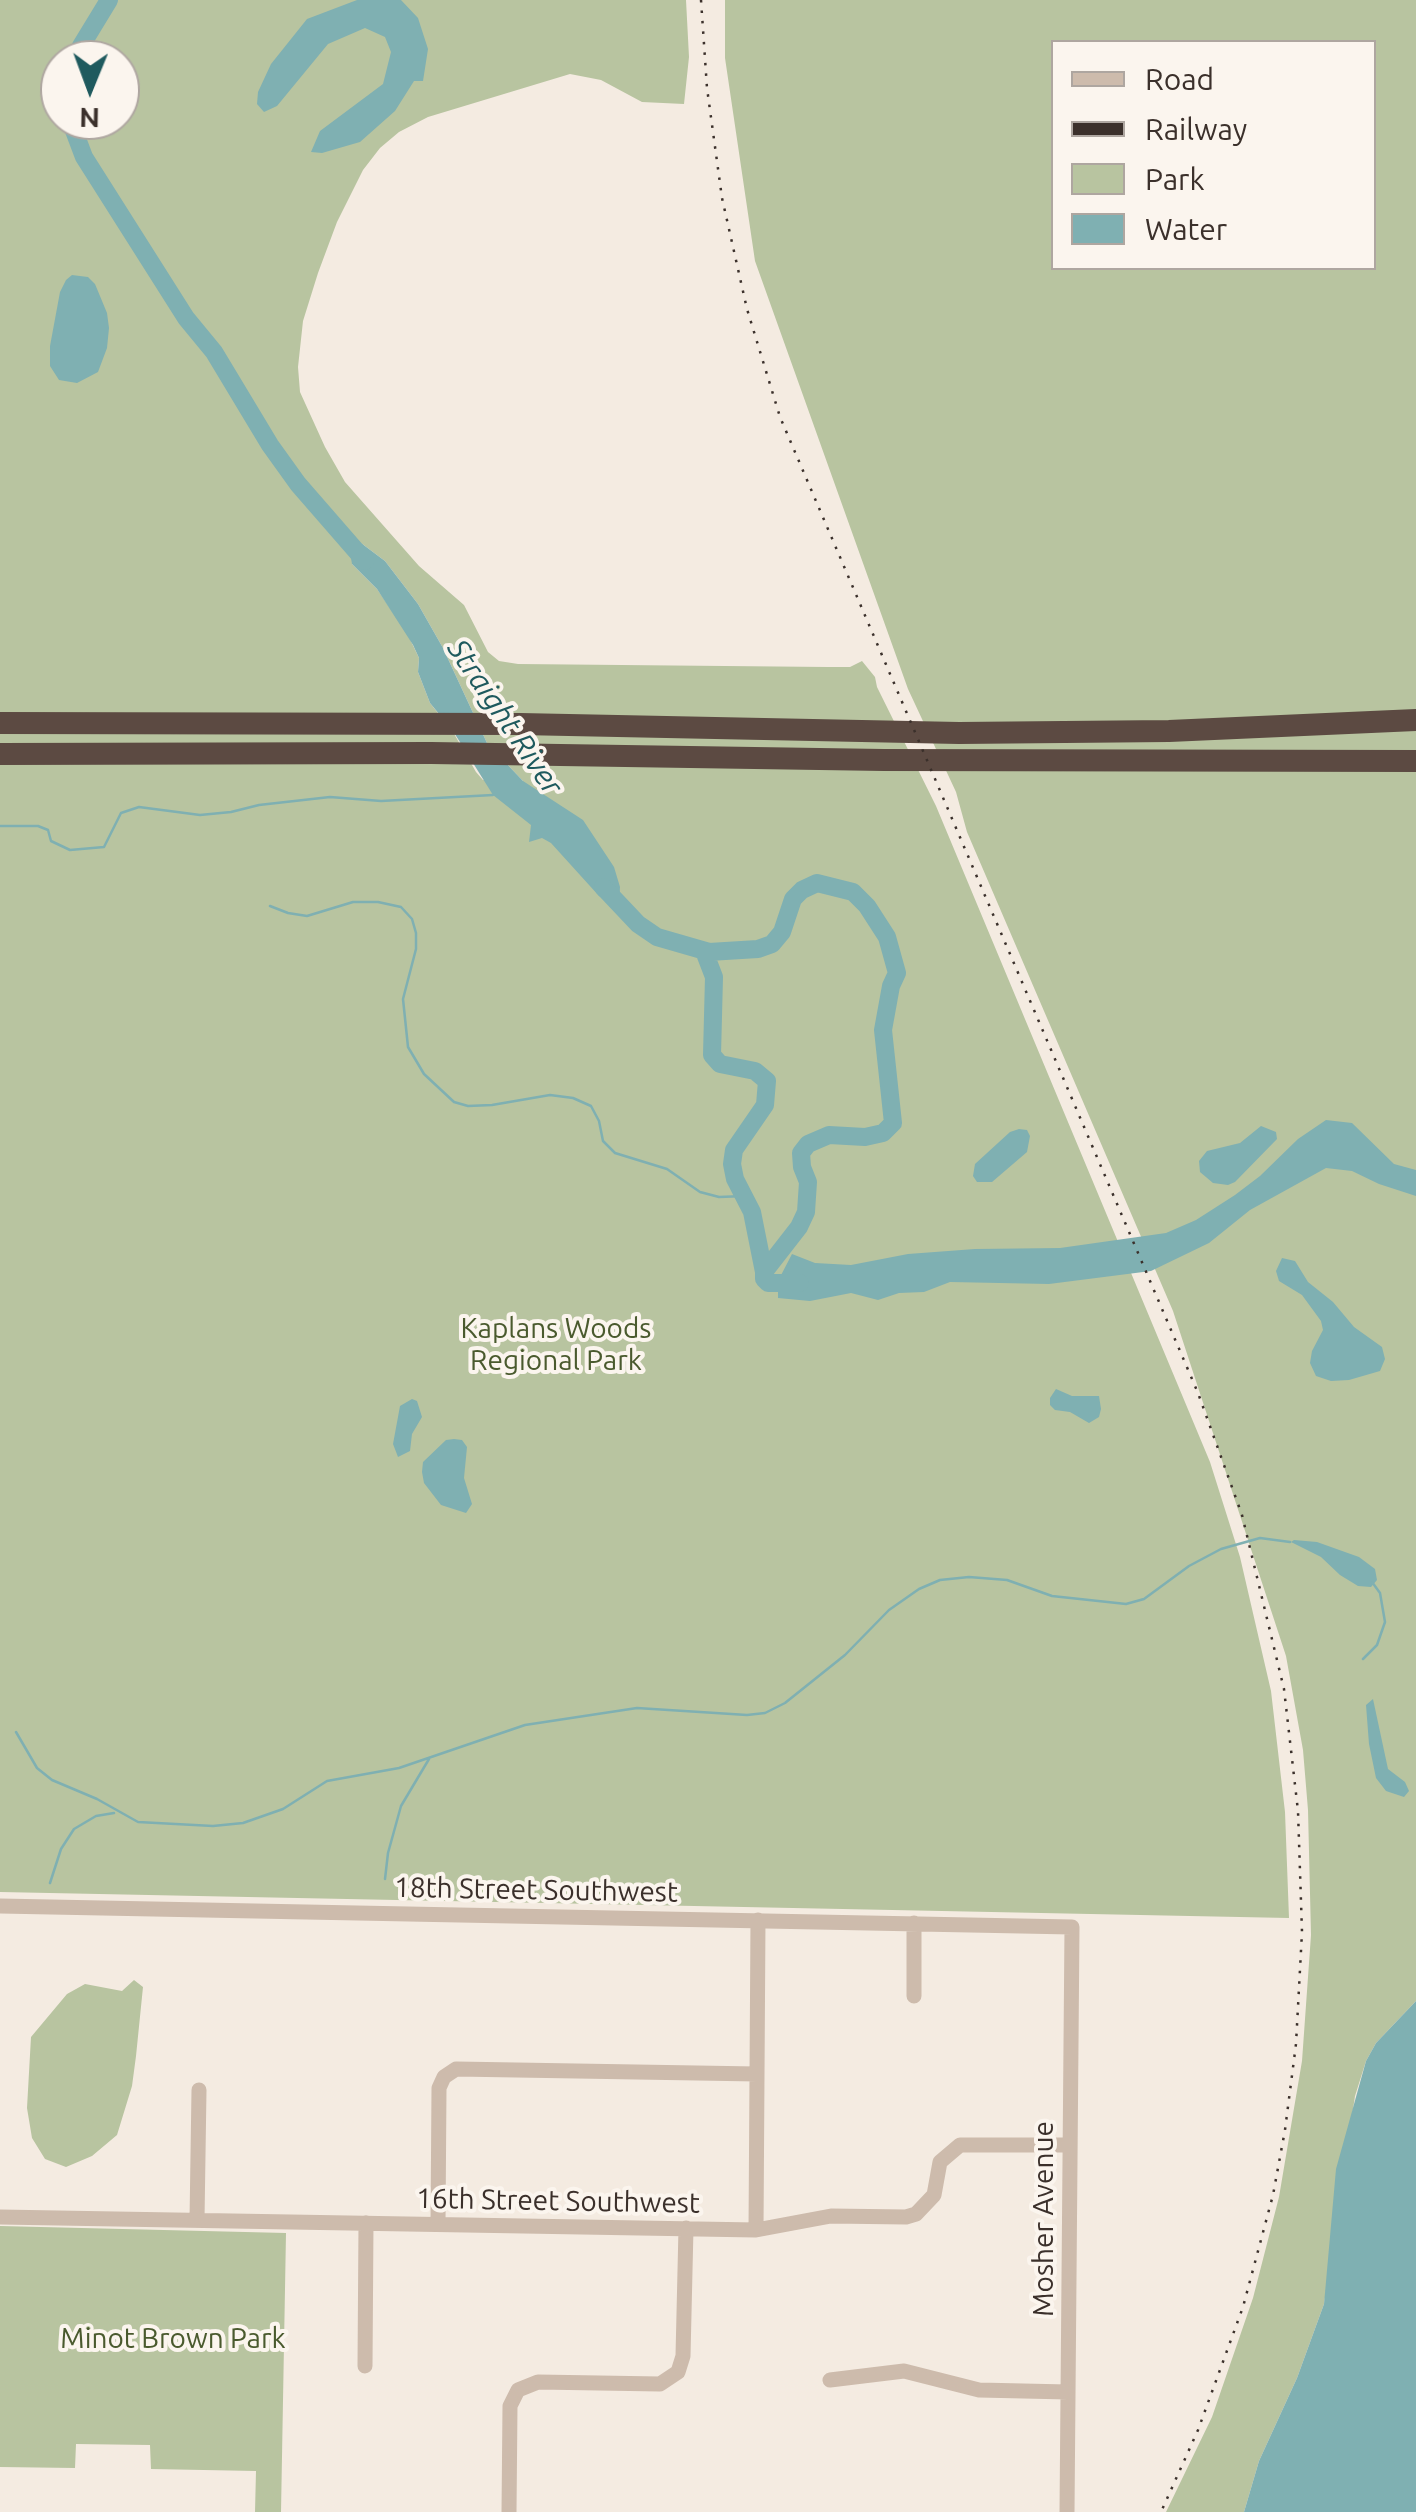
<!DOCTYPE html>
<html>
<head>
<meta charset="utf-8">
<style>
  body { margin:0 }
  #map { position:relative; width:1416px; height:2512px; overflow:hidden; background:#f4ebe1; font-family:Ubuntu,sans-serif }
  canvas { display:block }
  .legend { position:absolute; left:1051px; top:40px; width:325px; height:230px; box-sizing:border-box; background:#fbf5ee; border:2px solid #aea6a0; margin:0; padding:12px 18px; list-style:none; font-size:30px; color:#3b302b }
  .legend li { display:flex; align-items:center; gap:20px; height:50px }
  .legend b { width:50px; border:2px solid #aea6a0 }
  .north { position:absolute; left:40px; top:40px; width:100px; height:100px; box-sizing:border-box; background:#fbf5ee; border:2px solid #aea6a0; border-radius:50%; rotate:181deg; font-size:28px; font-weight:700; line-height:40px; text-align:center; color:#3b302b }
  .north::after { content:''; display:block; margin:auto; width:35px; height:45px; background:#1f5a5e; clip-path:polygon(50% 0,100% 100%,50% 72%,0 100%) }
</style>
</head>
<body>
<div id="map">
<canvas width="1416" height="2512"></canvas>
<ul class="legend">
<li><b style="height:12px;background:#cdbbac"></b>Road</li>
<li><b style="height:12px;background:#3b302b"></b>Railway</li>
<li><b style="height:28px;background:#b8c4a0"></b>Park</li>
<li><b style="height:28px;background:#7fb0b2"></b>Water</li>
</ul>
<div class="north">N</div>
</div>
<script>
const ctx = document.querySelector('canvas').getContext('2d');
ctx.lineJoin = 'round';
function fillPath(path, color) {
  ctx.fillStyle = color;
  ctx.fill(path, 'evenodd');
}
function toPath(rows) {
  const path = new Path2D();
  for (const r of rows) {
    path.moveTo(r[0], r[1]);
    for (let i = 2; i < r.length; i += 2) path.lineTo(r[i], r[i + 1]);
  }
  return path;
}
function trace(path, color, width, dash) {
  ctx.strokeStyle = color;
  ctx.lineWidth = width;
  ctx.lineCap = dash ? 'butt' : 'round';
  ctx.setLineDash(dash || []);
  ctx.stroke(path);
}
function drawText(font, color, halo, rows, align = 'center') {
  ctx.font = font + ' Ubuntu,sans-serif';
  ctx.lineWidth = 8;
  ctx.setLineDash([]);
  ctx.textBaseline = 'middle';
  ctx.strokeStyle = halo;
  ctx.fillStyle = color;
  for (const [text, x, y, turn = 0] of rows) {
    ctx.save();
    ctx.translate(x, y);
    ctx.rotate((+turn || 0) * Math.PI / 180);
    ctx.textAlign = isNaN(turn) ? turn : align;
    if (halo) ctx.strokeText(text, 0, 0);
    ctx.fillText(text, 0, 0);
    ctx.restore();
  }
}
const green = toPath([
  [0,0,686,0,689,57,684,104,642,102,601,80,570,74,428,117,399,132,380,148,363,170,337,222,318,273,303,321,298,367,300,392,325,447,345,482,419,566,464,605,488,652,499,661,518,664,828,667,850,667,862,661,875,677,877,687,936,806,1210,1462,1240,1557,1271,1691,1285,1812,1289,1918,0,1892],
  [60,60,120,60,120,120,60,120],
  [361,543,385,561,418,604,443,648,487,743,523,781,483,780,476,772,453,732,430,703,418,672,419,658,407,633,377,589,352,564],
  [725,0,1416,0,1416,2001,1376,2043,1366,2061,1355,2096,1324,2304,1297,2378,1259,2461,1244,2512,1166,2512,1212,2417,1253,2298,1279,2197,1302,2061,1311,1935,1308,1810,1303,1750,1286,1656,1173,1311,967,832,956,792,908,689,755,261,725,58],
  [1054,42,1374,42,1374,268,1054,268],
  [134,1980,143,1987,136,2056,132,2086,117,2135,92,2156,66,2167,45,2159,32,2138,27,2108,31,2037,67,1994,85,1984,122,1991],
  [0,2226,286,2233,281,2512,255,2512,256,2471,151,2469,150,2445,76,2444,75,2468,0,2467]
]);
const water = toPath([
  [357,0,401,0,418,18,428,49,423,81,414,81,395,111,360,142,322,153,311,152,320,131,383,84,391,52,385,37,365,28,328,44,277,106,264,112,257,104,258,92,271,64,307,19],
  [72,275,88,277,95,284,107,313,109,328,107,348,98,372,77,383,59,380,50,366,50,346,60,292,66,280],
  [348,540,361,543,385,561,418,604,443,648,487,743,523,781,583,820,614,867,620,887,619,906,599,896,551,843,542,838,529,842,531,825,493,795,453,731,430,703,418,672,419,658,413,645,377,589,352,564],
  [1326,1120,1352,1123,1394,1164,1416,1170,1416,1196,1379,1184,1352,1171,1326,1168,1250,1210,1209,1243,1151,1271,1049,1284,950,1282,924,1292,899,1293,878,1300,851,1293,810,1301,778,1298,778,1281,792,1254,815,1263,851,1265,908,1254,975,1249,1060,1248,1166,1233,1196,1220,1235,1195,1260,1176,1298,1139],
  [1261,1126,1276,1132,1277,1139,1235,1182,1228,1185,1213,1183,1200,1172,1199,1161,1207,1151,1240,1143],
  [1019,1129,1027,1130,1030,1136,1027,1152,992,1182,977,1182,973,1176,975,1164,1010,1132],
  [1282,1258,1295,1261,1308,1282,1333,1302,1354,1327,1382,1347,1385,1359,1380,1371,1349,1380,1331,1381,1316,1376,1310,1363,1312,1351,1323,1330,1321,1321,1302,1295,1279,1281,1276,1271],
  [1056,1389,1072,1396,1099,1396,1101,1409,1099,1417,1089,1423,1070,1412,1055,1410,1050,1405,1050,1398],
  [412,1399,417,1401,422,1417,412,1434,410,1451,398,1457,393,1444,400,1406],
  [454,1439,462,1440,467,1447,464,1478,472,1504,466,1513,441,1505,424,1483,422,1472,423,1462,446,1440],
  [1294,1540,1317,1542,1359,1557,1375,1569,1377,1580,1371,1587,1358,1586,1340,1575,1321,1557,1291,1542],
  [1373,1699,1388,1769,1405,1782,1409,1791,1404,1797,1386,1791,1376,1778,1369,1744,1366,1705],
  [1416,2001,1416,2512,1244,2512,1259,2461,1297,2378,1324,2304,1336,2169,1366,2061,1376,2043]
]);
const stream = toPath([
  [0,826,38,826,48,830,51,841,70,850,104,847,121,813,139,807,200,815,231,812,259,805,330,797,381,801,493,795],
  [270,906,288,913,307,916,353,902,378,902,401,907,412,919,416,933,416,949,403,999,408,1047,424,1074,454,1102,468,1106,492,1105,550,1095,573,1098,591,1106,599,1121,603,1141,615,1153,667,1169,700,1192,719,1197,745,1196],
  [1363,1659,1377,1645,1385,1622,1380,1593,1372,1582],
  [16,1732,37,1768,52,1780,97,1799,138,1822,213,1826,243,1823,283,1809,327,1781,399,1768,525,1725,637,1708,747,1715,765,1713,785,1703,845,1655,889,1610,919,1589,940,1580,969,1577,1007,1580,1052,1596,1126,1604,1144,1599,1189,1566,1221,1549,1260,1538,1290,1542],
  [385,1879,388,1853,401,1806,429,1759],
  [50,1883,61,1849,74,1829,96,1816,114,1813]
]);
const river = toPath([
  [77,60,81,46,109,0],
  [70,120,84,157,186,318,214,352,270,445,298,484,365,561],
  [603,887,638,924,657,937,709,952,758,949,772,944,782,932,793,899,802,890,817,883,853,892,867,906,887,937,897,973,891,986,883,1030,893,1123,883,1133,865,1137,829,1135,808,1144,801,1153,802,1167,808,1182,806,1212,799,1227,764,1272,764,1279,768,1283,800,1283],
  [704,951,714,977,712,1055,720,1064,755,1071,767,1081,765,1105,734,1150,732,1164,735,1179,752,1212,764,1272]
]);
const minor = toPath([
  [0,1906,1072,1927,1067,2512],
  [914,1996,914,1923],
  [0,2217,756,2230,831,2216,906,2217,916,2214,934,2195,940,2162,960,2145,1070,2145],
  [197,2220,199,2090],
  [438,2224,439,2088,444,2077,456,2069,757,2074],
  [756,2230,758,1920],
  [365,2366,366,2223],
  [830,2380,904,2371,979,2390,1068,2392],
  [509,2512,510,2406,518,2390,538,2382,660,2384,678,2372,683,2356,686,2228]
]);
const highway = toPath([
  [0,723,520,724,959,733,1169,731,1416,720],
  [0,754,431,753,884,760,1416,761]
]);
const rail = toPath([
  [701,0,707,88,722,198,747,309,780,417,1198,1393,1242,1515,1284,1689,1298,1811,1302,1932,1296,2044,1285,2130,1273,2195,1243,2307,1198,2430,1161,2512]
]);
const parkNames = [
  ["Kaplans Woods",556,1329],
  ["Regional Park",556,1361],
  ["Minot Brown Park",173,2339]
];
const streetNames = [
  ["18th Street Southwest",536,1890,1],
  ["16th Street Southwest",558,2201,1],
  ["Mosher Avenue",1044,2219,-90]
];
const waterNames = [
  ["Straight River",505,717,56]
];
fillPath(green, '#b8c4a0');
fillPath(water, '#7fb0b2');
trace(stream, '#7fb0b2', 2.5);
trace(river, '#7fb0b2', 18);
trace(minor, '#cdbbac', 15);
trace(highway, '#5c4a42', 22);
trace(rail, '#3b302b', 2.5, [2.5, 8]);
drawText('28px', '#4a5a2e', '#fbf5ee', parkNames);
drawText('28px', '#3b302b', '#fbf5ee', streetNames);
drawText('italic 30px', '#1f5a5e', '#fbf5ee', waterNames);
</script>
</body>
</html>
